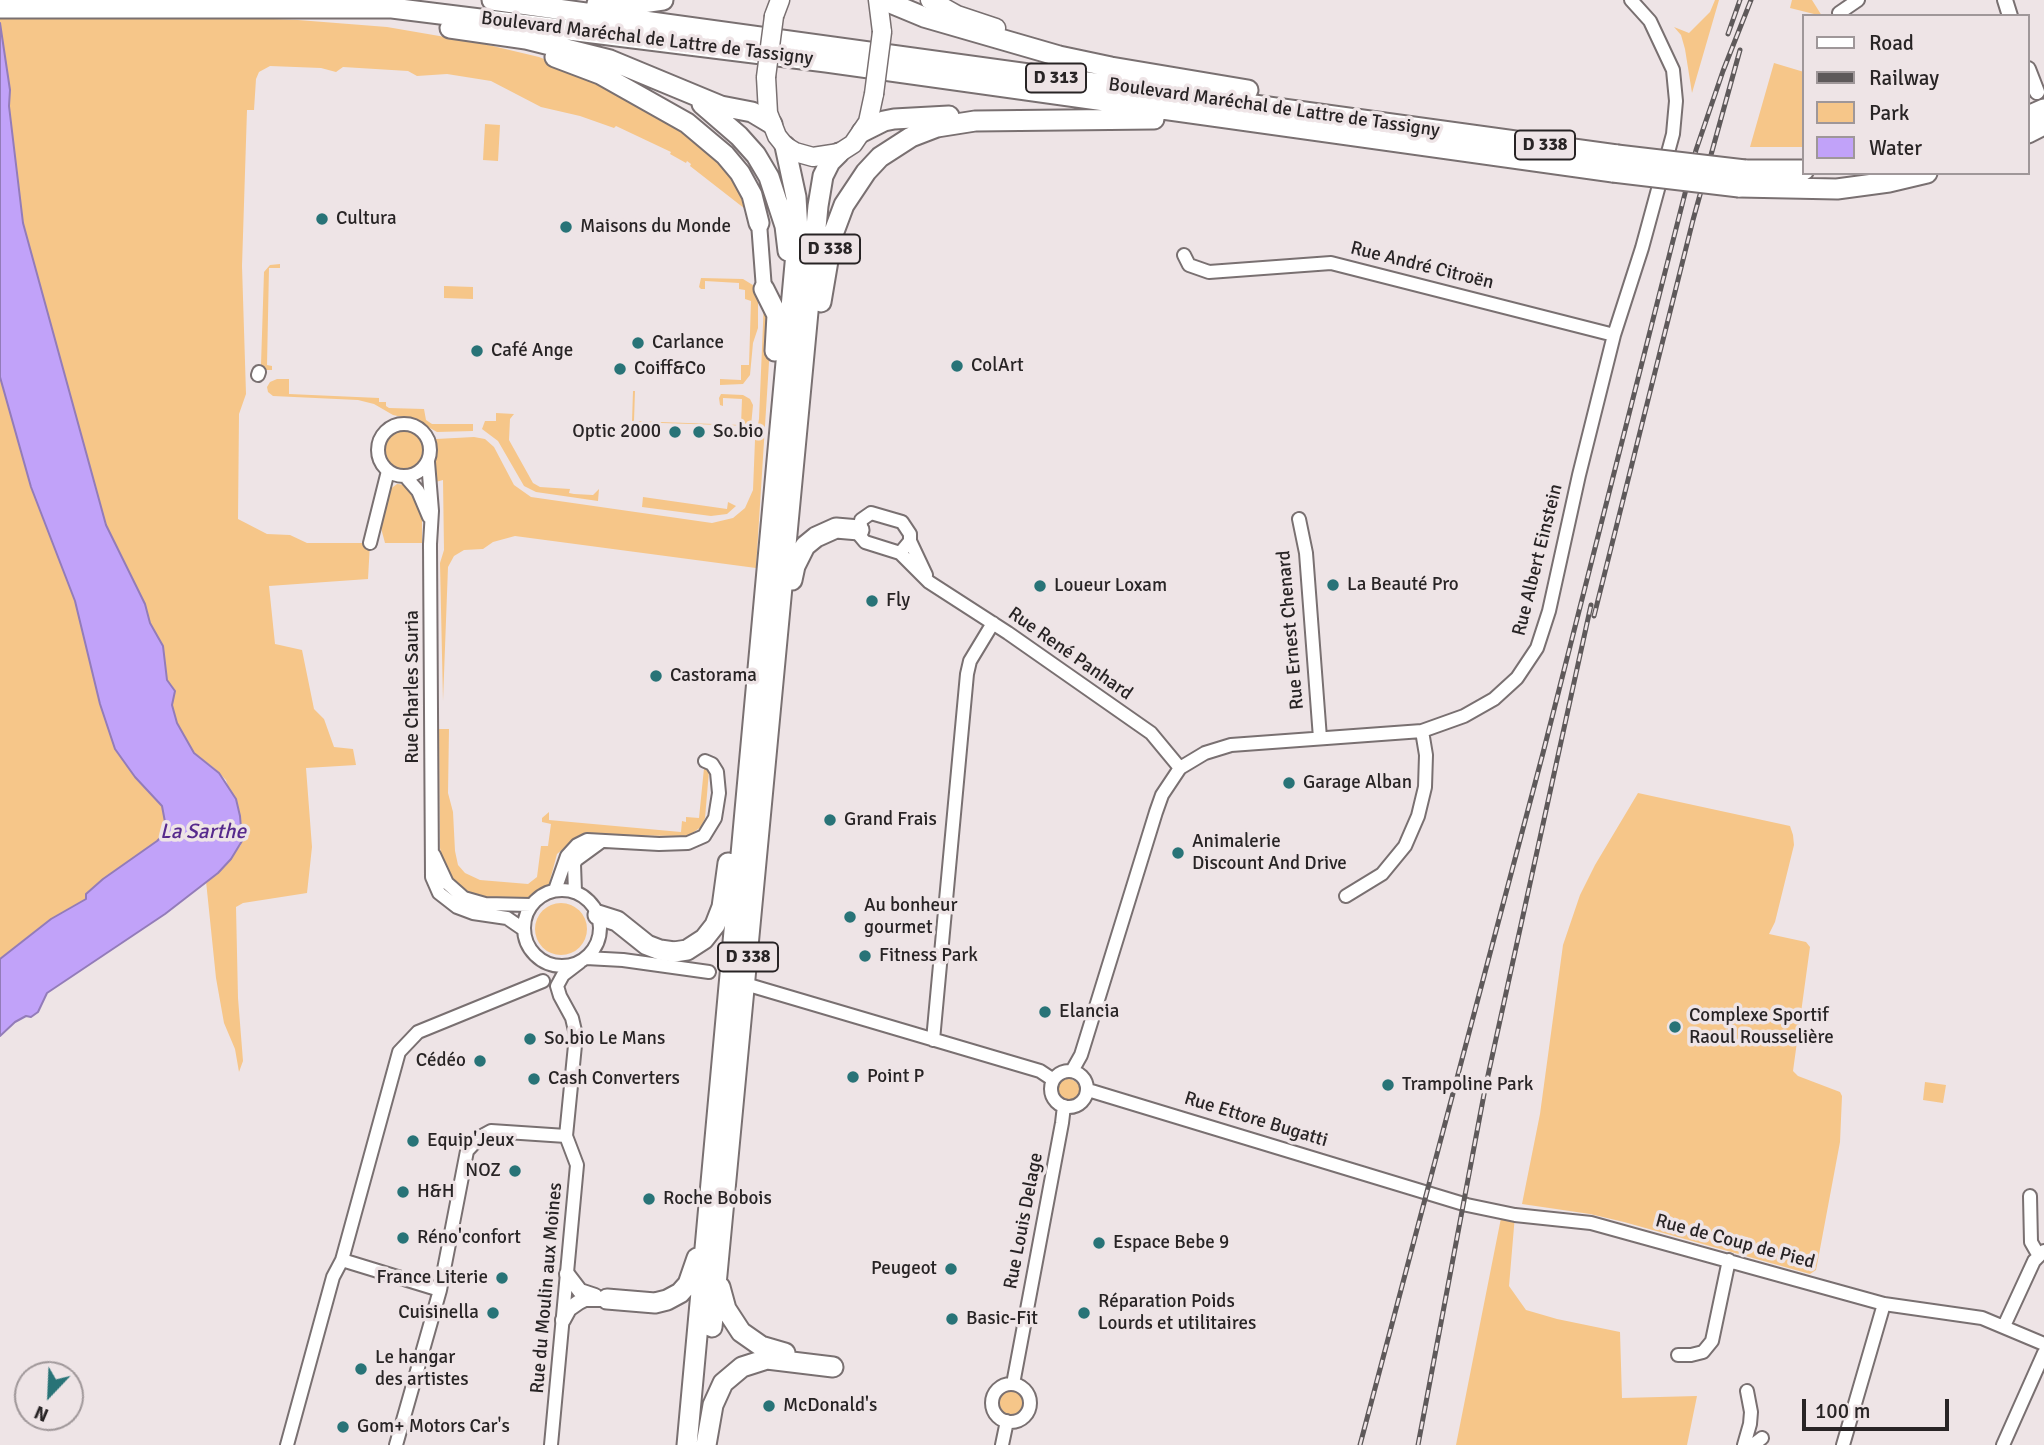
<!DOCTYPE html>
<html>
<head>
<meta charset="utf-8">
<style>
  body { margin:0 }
  #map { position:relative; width:2044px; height:1445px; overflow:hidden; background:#eee4e6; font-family:Signika,sans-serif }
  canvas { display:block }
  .legend { position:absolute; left:1802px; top:14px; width:228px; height:161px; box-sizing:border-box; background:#eee4e6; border:2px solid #9f9799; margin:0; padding:9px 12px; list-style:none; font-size:21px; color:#282425 }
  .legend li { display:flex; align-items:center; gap:14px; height:35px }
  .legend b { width:35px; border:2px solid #9f9799 }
  .north { position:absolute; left:14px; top:1361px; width:70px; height:70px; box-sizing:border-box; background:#eee4e6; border:2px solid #9f9799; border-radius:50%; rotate:203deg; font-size:19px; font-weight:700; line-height:28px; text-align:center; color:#282425 }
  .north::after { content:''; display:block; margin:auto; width:24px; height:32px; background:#287377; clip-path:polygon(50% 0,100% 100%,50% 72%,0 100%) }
  .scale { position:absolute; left:1802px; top:1399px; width:147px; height:32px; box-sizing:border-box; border:4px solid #282425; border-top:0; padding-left:9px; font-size:21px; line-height:24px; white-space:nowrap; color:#282425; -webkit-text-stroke:5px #eee4e6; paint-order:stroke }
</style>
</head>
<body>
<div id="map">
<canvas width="2044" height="1445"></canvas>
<ul class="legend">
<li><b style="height:9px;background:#fff"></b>Road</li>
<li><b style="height:9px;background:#5e595a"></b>Railway</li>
<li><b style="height:19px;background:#f6c689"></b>Park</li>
<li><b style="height:19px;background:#c1a2f9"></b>Water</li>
</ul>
<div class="north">N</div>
<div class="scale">100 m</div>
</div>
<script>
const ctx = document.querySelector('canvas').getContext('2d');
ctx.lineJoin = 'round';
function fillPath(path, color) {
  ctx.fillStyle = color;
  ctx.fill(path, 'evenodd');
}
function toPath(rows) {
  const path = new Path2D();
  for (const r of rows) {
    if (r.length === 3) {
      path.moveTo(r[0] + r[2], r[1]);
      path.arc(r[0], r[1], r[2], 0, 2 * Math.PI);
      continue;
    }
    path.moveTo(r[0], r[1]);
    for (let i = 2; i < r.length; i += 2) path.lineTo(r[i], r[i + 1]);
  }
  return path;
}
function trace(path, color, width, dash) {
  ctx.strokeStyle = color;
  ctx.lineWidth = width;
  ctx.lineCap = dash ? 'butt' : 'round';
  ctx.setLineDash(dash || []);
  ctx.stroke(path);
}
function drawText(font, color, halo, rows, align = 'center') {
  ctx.font = font + ' Signika,sans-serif';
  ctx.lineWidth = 7;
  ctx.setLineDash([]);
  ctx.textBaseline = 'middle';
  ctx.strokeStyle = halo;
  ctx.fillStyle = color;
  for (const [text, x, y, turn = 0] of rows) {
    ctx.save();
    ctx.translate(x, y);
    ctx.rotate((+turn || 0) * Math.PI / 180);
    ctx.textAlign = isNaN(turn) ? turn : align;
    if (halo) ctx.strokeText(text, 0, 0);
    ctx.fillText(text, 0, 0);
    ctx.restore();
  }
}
const green = toPath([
  [1715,0,1719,0,1692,93,1685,49,1681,35,1674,27,1689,33,1710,12],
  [1792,0,1812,0,1822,16,1790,8],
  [151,14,298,20,387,27,480,43,539,57,634,95,730,166,749,212,690,166,691,164,687,161,686,163,670,154,671,152,616,126,614,128,580,116,541,107,491,81,447,74,417,76,408,71,343,67,336,72,321,68,270,66,259,72,256,79,254,110,247,110,242,266,246,394,239,414,238,519,267,534,290,535,307,543,370,543,368,579,269,586,275,644,302,650,314,709,324,719,334,747,353,749,356,765,306,768,312,847,307,893,243,903,236,907,238,998,243,1061,239,1072,235,1049,224,1023,216,978,206,881,218,873,241,845,241,829,226,780,214,768,194,753,177,723,172,705,175,691,167,680,163,646,150,623,145,604,106,525,23,223,9,106,10,90,0,23,0,17],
  [1774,63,1804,72,1804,147,1750,147],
  [485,124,500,125,498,161,483,160],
  [280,264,280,268,269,268,267,365,272,366,272,370,265,370,261,365,264,272,270,265],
  [701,278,743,279,756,287,758,292,758,328,753,343,750,375,743,384,720,385,720,379,741,380,741,365,749,365,751,301,745,299,745,290,739,289,739,283,705,281,705,289,701,289,699,287],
  [444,286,473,287,473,299,444,298],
  [764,300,772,315,756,568,515,536,493,542,483,549,464,550,454,556,448,567,443,701,440,563,444,550,443,480,432,483,431,470,436,456,436,439,474,437,485,439,494,447,514,485,531,497,712,523,733,518,745,508,753,490,755,440,759,419],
  [0,377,31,487,75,601,100,704,115,749,135,777,162,806,165,822,161,837,157,841,103,879,86,894,87,899,51,919,0,959],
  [277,379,289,379,289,394,379,398,379,402,386,402,386,406,389,408,424,409,426,420,432,424,473,424,473,431,437,432,416,420,393,415,374,404,358,400,273,396,268,392,267,387,270,382],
  [633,391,635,391,634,421,741,425,742,399,723,398,723,406,720,405,719,398,721,394,743,395,750,399,753,405,751,426,632,422],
  [496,413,514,414,510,419,509,440,533,483,540,487,570,489,569,493,574,494,593,495,599,489,598,501,536,492,524,486,498,441,482,429,485,421,496,421],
  [404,450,22],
  [397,484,406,485,416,501,422,518,422,543,385,543,381,528,383,509,389,490],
  [643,497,727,509,728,502,736,506,727,514,711,516,642,507],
  [439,729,449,729,448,793,453,812,455,851,458,865,465,873,480,880,528,884,537,877,541,846,548,846,551,824,542,822,542,818,549,812,549,820,681,832,682,821,686,822,686,817,699,818,704,768,709,771,705,818,701,827,688,836,589,835,575,839,557,854,549,884,542,892,522,900,493,899,474,896,455,885,443,865,440,848],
  [1638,793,1790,826,1793,835,1794,845,1775,922,1769,934,1806,942,1810,947,1793,1071,1798,1076,1840,1092,1842,1096,1840,1142,1817,1265,1816,1270,1810,1274,1624,1222,1590,1214,1522,1204,1540,1114,1563,945,1580,895,1595,865],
  [561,929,26],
  [1068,1091,12],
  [1925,1082,1946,1085,1943,1103,1923,1100],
  [1502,1213,1515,1215,1509,1286,1526,1310,1557,1319,1620,1332,1622,1398,1697,1396,1687,1445,1456,1445],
  [1011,1403,12]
]);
const water = toPath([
  [0,23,10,90,9,106,23,223,106,525,145,604,150,623,163,646,167,680,175,691,172,705,177,723,194,753,219,773,236,799,240,816,242,841,231,859,218,873,165,914,47,993,38,1012,31,1017,26,1016,15,1022,0,1036,0,959,51,919,86,899,86,894,103,879,157,841,161,837,165,822,162,806,135,777,115,749,100,704,75,601,31,487,0,377,0,23]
]);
const minor = toPath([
  [1841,16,1839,13,1858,0],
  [1184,255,1189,265,1209,272,1331,263,1614,335],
  [258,375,259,372],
  [404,450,26],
  [428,462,432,511,430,544,432,877,439,893,457,907,473,913,507,918,523,929],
  [405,476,418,491,429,517],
  [1299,519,1306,553,1320,738],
  [910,541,926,575],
  [370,543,388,471],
  [900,553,910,541,910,534,902,522,871,513,861,520,860,536,865,542,900,553,929,582,1008,633,1151,733,1180,768],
  [434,855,447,883,464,898,485,904,531,905],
  [562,928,38],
  [555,890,567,856,577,845,587,840,659,844,688,843,704,836,715,818,719,793,717,772,712,764,705,761],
  [575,892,574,864,576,860,602,841],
  [1346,896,1382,874,1405,846,1418,816,1425,787,1426,755,1422,731],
  [586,958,623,960,709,972],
  [752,986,1040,1071,1052,1079],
  [933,1040,967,674,970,661,993,623],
  [1069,1089,18],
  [1072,1071,1081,1055,1156,812,1162,795,1180,768,1205,753,1231,745,1422,731,1464,716,1494,699,1517,678,1537,648,1549,611,1579,475,1614,335,1642,248,1673,134,1676,101,1673,70,1650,21,1631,0],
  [1088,1090,1467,1205,1515,1215,1591,1223,1884,1304,1982,1318,2044,1344],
  [2030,1196,2031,1242,2039,1256],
  [342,1260,440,1290],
  [2004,1326,2034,1261,2044,1251],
  [1678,1355,1691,1355,1703,1352,1712,1341,1729,1260],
  [1013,1384,1062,1123,1064,1106],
  [1011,1403,19],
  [287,1445,333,1277,342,1260,399,1052,418,1032,543,981],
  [396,1445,440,1290,467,1151,480,1137,491,1131,566,1136],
  [551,1445,577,1165,566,1136,576,1035,572,1018,560,996,557,986,563,975,580,962],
  [1002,1445,1007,1421],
  [1744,1445,1750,1424,1751,1412,1747,1391],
  [1753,1445,1762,1438],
  [1843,1445,1884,1304],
  [2003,1445,2044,1353]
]);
const tertiary = toPath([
  [2005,0,2010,16],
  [2028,69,2037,92],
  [759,223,764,289],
  [567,1274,580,1291,595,1296],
  [563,1320,569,1309,579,1302,585,1299,607,1299]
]);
const primary = toPath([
  [878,0,882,32],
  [930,0,957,15,996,28],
  [774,16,780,0],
  [766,77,768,113,777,136,785,146,795,152,813,157,839,153,853,144,868,122,874,94]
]);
const trunk = toPath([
  [492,0,1617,155],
  [883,0,924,17,1059,56,1111,67,1248,90],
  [597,4,628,5,663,0],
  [0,8,392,8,826,62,1613,172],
  [450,28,526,39,610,60,721,106,752,112,772,124],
  [555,57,600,74,687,123,725,155,740,173,752,195,759,223],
  [702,104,739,136,756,155,769,177,785,226,788,251],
  [2028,116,2044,109],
  [862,132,884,121,894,119,949,116],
  [2028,133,2044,125],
  [1745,170,1804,170],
  [1739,187,1837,189,1889,182,1927,173],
  [764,289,777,315,775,351],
  [821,302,832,237,844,205,866,172,880,157,911,137,937,127,975,121,1154,119],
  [792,580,795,566,805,546,816,537,836,528,859,530],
  [598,915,617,921,647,945,660,950,674,952,687,950,704,939,715,925,722,907,728,863],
  [720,1287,726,1309,741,1332,761,1346,785,1353],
  [607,1299,655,1303,667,1300,680,1293,688,1284,697,1258],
  [712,1327,818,206,823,176,830,162,839,153],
  [687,1445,798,231,796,197,785,146],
  [706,1445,713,1405,723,1383,742,1367,767,1359,833,1367]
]);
const rail = toPath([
  [1728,34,1740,0],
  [1594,616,1693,220,1740,50],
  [1360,1445,1543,753,1696,150,1723,71,1751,0],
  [1418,1445,1485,1089,1591,605]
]);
const primaryBridge = toPath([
  [766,77,774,16],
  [874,94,882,32]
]);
const trunkBridge = toPath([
  [1617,155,1745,170],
  [1613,172,1739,187]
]);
const markers = [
  [322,219,7,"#287377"],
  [566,227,7,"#287377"],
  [638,343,7,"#287377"],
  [477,351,7,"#287377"],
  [957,366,7,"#287377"],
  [620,369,7,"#287377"],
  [675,432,7,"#287377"],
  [699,432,7,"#287377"],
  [1333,585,7,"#287377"],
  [1040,586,7,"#287377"],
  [872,601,7,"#287377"],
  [656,676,7,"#287377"],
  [1289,783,7,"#287377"],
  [830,820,7,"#287377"],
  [1178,853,7,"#287377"],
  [850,917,7,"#287377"],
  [865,956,7,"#287377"],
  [1045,1012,7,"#287377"],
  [1675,1027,7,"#287377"],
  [530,1039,7,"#287377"],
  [480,1061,7,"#287377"],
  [853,1077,7,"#287377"],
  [534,1079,7,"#287377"],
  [1388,1085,7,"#287377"],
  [413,1141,7,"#287377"],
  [515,1171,7,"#287377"],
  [403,1192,7,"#287377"],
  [649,1199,7,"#287377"],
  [403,1238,7,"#287377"],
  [1099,1243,7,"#287377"],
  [951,1269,7,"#287377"],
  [502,1278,7,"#287377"],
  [493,1313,7,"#287377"],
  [1084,1313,7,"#287377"],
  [952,1319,7,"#287377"],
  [361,1369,7,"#287377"],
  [769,1406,7,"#287377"],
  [343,1427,7,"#287377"]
];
const shields = [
  [1056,78,60],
  [1545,145,60],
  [830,249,60],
  [748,957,60]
];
const shieldNames = [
  ["D 313",1056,78],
  ["D 338",1545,145],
  ["D 338",830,249],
  ["D 338",748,957]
];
const streetNames = [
  ["Boulevard Maréchal de Lattre de Tassigny",647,39,7],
  ["Boulevard Maréchal de Lattre de Tassigny",1274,108,8],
  ["Rue André Citroën",1422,266,14],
  ["Rue Albert Einstein",1538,560,-76],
  ["Rue Ernest Chenard",1291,630,-95],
  ["Rue René Panhard",1070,654,35],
  ["Rue Charles Sauria",413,687,-90],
  ["Rue Ettore Bugatti",1256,1120,17],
  ["Rue Louis Delage",1024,1221,-79],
  ["Rue de Coup de Pied",1735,1242,15],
  ["Rue du Moulin aux Moines",547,1288,-85]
];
const poiNames = [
  ["Cultura",336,219],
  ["Maisons du Monde",580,227],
  ["Carlance",652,343],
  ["Café Ange",491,351],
  ["ColArt",971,366],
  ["Coiff&Co",634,369],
  ["Optic 2000",661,432,"right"],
  ["So.bio",713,432],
  ["La Beauté Pro",1347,585],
  ["Loueur Loxam",1054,586],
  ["Fly",886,601],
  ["Castorama",670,676],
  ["Garage Alban",1303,783],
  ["Grand Frais",844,820],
  ["Animalerie",1192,842],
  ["Discount And Drive",1192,864],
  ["Au bonheur",864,906],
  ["gourmet",864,928],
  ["Fitness Park",879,956],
  ["Elancia",1059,1012],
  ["Complexe Sportif",1689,1016],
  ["Raoul Rousselière",1689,1038],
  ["So.bio Le Mans",544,1039],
  ["Cédéo",466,1061,"right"],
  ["Point P",867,1077],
  ["Cash Converters",548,1079],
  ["Trampoline Park",1402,1085],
  ["Equip'Jeux",427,1141],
  ["NOZ",501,1171,"right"],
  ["H&H",417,1192],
  ["Roche Bobois",663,1199],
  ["Réno'confort",417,1238],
  ["Espace Bebe 9",1113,1243],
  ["Peugeot",937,1269,"right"],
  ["France Literie",488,1278,"right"],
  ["Réparation Poids",1098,1302],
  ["Lourds et utilitaires",1098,1324],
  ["Cuisinella",479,1313,"right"],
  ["Basic-Fit",966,1319],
  ["Le hangar",375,1358],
  ["des artistes",375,1380],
  ["McDonald's",783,1406],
  ["Gom+ Motors Car's",357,1427]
];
const waterNames = [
  ["La Sarthe",203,832]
];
fillPath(green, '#f6c689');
fillPath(water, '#c1a2f9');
trace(water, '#937cb9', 2);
trace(minor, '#797071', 16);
trace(tertiary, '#797071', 18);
trace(primary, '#797071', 21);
trace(trunk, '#797071', 23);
trace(minor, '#fff', 12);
trace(tertiary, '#fff', 14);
trace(primary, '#fff', 18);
trace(trunk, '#fff', 19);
trace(rail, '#5e595a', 5);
trace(rail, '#eee4e6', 2.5, [8]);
trace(primaryBridge, '#797071', 21, []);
trace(trunkBridge, '#797071', 23, []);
trace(primaryBridge, '#fff', 18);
trace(trunkBridge, '#fff', 19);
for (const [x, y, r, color] of markers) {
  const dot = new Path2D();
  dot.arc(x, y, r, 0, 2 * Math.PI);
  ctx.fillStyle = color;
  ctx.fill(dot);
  trace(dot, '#eee4e6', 2.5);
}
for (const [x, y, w] of shields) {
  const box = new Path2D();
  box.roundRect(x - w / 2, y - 14.5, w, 29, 5);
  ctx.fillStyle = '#eee4e6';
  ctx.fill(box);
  trace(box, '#282425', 2);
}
drawText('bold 18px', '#282425', null, shieldNames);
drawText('19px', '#282425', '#eee4e6', streetNames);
drawText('19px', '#282425', '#eee4e6', poiNames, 'left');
drawText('italic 21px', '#56298c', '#eee4e6', waterNames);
</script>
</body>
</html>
